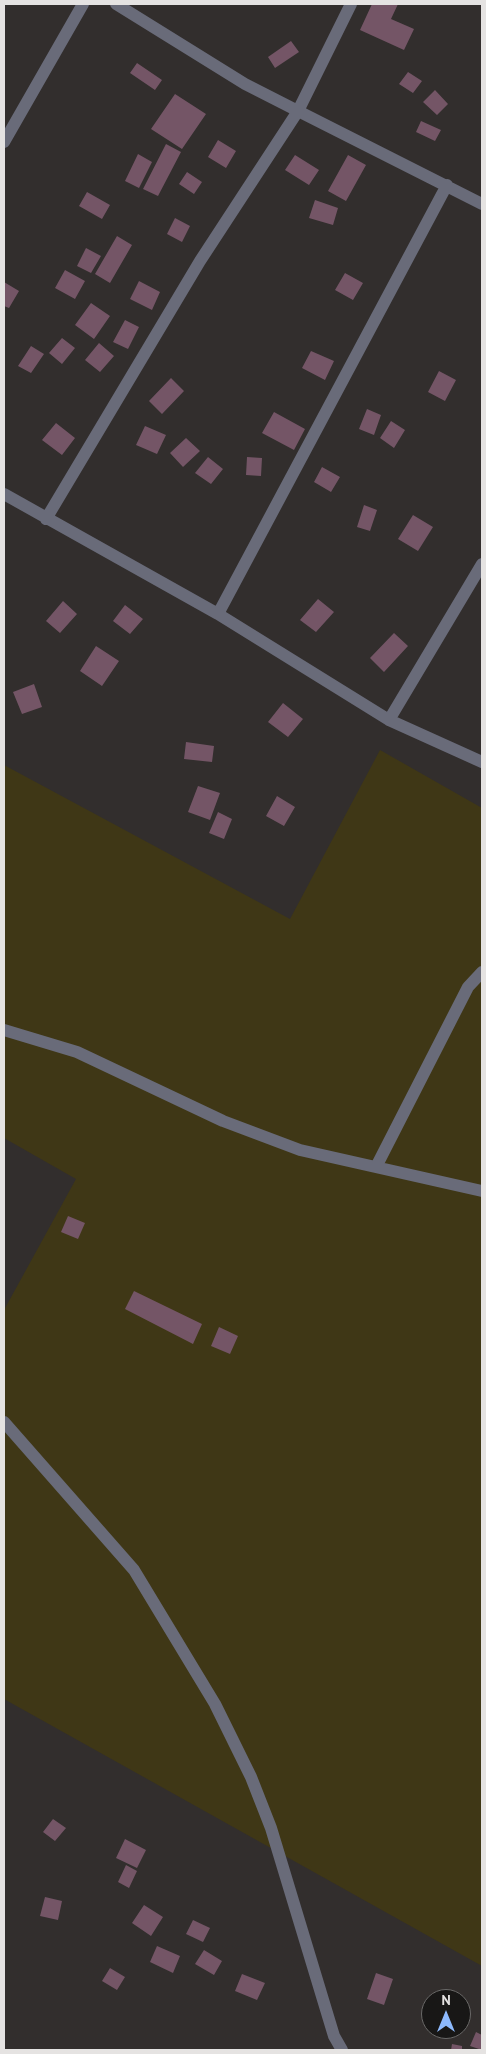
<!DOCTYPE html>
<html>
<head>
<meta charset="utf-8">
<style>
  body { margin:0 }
  #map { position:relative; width:486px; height:2054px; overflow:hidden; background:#322e2d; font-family:"PT Sans",sans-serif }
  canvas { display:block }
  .frame { position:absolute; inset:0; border:5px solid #e5e3e2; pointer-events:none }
  .north { position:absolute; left:421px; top:1989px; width:50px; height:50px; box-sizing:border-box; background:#181716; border:1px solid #6a6968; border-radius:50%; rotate:0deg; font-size:14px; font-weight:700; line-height:20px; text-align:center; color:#e5e3e2 }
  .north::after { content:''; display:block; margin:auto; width:18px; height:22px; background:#8db9fc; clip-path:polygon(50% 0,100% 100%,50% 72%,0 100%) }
</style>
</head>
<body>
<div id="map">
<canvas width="486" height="2054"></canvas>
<div class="frame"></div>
<div class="north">N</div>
</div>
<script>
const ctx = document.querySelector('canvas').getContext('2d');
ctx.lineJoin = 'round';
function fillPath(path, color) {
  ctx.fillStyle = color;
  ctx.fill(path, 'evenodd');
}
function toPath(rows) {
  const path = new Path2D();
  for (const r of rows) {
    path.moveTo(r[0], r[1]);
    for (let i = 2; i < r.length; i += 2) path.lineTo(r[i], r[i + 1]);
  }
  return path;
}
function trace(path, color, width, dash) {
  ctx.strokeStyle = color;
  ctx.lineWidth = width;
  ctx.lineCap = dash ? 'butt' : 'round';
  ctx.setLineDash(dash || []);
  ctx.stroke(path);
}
const sand = toPath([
  [380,750,482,808,482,1966,4,1699,4,1310,76,1179,4,1138,4,765,290,919]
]);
const building = toPath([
  [372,4,398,4,391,19,414,29,404,50,360,30],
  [291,41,299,52,275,68,268,57],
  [137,63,162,80,155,90,130,73],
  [408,72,422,81,413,93,399,84],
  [435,90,448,104,437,115,423,102],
  [175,94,206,114,182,149,151,129],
  [421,121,441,130,435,141,416,132],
  [218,140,236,151,226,168,208,157],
  [166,144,181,152,158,196,143,189],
  [138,154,152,162,139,188,125,181],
  [295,155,319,170,309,185,285,170],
  [348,155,366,165,346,201,328,191],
  [187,172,202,182,194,194,179,184],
  [87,192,110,205,102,219,79,206],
  [315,200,338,208,333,225,309,218],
  [175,218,190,226,182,242,167,234],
  [117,236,132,245,110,283,95,274],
  [86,248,101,256,91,273,77,266],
  [65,270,85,281,75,299,55,288],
  [345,273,363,283,353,300,335,290],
  [139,281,160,292,152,310,130,299],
  [4,282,19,291,9,308,4,306],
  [91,303,110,316,94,339,75,325],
  [125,320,139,327,128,349,113,342],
  [62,338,75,348,62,364,49,353],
  [99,343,114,356,100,372,85,360],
  [31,346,44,354,31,373,18,366],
  [311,351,334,361,325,380,302,368],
  [439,371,456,380,445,401,428,392],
  [171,378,184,391,162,414,149,401],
  [367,409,381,415,374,435,359,429],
  [274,412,305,429,294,450,262,433],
  [391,421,405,430,394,448,380,438],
  [56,423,75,438,62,455,42,440],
  [145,426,166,435,157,454,136,445],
  [186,438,200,451,183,467,170,453],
  [208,457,223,469,211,484,195,473],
  [247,457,262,458,261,476,246,475],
  [322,467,340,477,331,492,314,482],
  [364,505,377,510,370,531,357,527],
  [413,515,433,527,418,551,398,539],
  [318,599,334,612,316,632,300,620],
  [63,601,77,614,60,633,46,621],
  [125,605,143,619,130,634,113,621],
  [394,633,408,646,384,672,370,658],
  [96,646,119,661,102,686,80,671],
  [34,684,42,707,22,714,13,692],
  [283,703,303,719,288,737,268,722],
  [186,742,214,746,212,762,184,759],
  [198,786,220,793,210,820,188,812],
  [277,796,295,807,284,826,266,816],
  [218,812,232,819,224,839,209,833],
  [68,1216,85,1223,78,1239,61,1232],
  [134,1291,202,1324,193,1344,125,1309],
  [219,1327,238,1336,230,1354,211,1346],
  [53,1819,66,1828,55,1841,43,1832],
  [125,1839,146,1850,137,1868,116,1858],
  [126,1865,137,1871,129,1888,118,1882],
  [45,1897,62,1901,58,1920,40,1916],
  [144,1905,163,1917,151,1936,132,1923],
  [193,1920,210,1928,203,1942,186,1934],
  [157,1946,180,1956,173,1973,150,1962],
  [204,1950,222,1961,214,1975,195,1964],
  [110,1968,125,1977,117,1990,102,1981],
  [376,1973,393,1979,384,2005,367,1999],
  [242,1974,265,1983,257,2000,235,1991],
  [476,2032,482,2035,482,2050,470,2046],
  [452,2044,462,2046,462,2050,451,2050]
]);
const minor = toPath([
  [351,4,298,111,482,204],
  [4,142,83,4],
  [4,494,218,614,389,720,482,762],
  [46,519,200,261,298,111,245,84,116,4],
  [218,614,447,185],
  [389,720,482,564],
  [4,1030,77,1052,223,1121,300,1150,482,1191],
  [376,1167,468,987,482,972],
  [4,1422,134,1570,215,1704,251,1777,271,1828,334,2036,342,2050]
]);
fillPath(sand, '#3f3716');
fillPath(building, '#745566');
trace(minor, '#696b79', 12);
</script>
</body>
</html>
